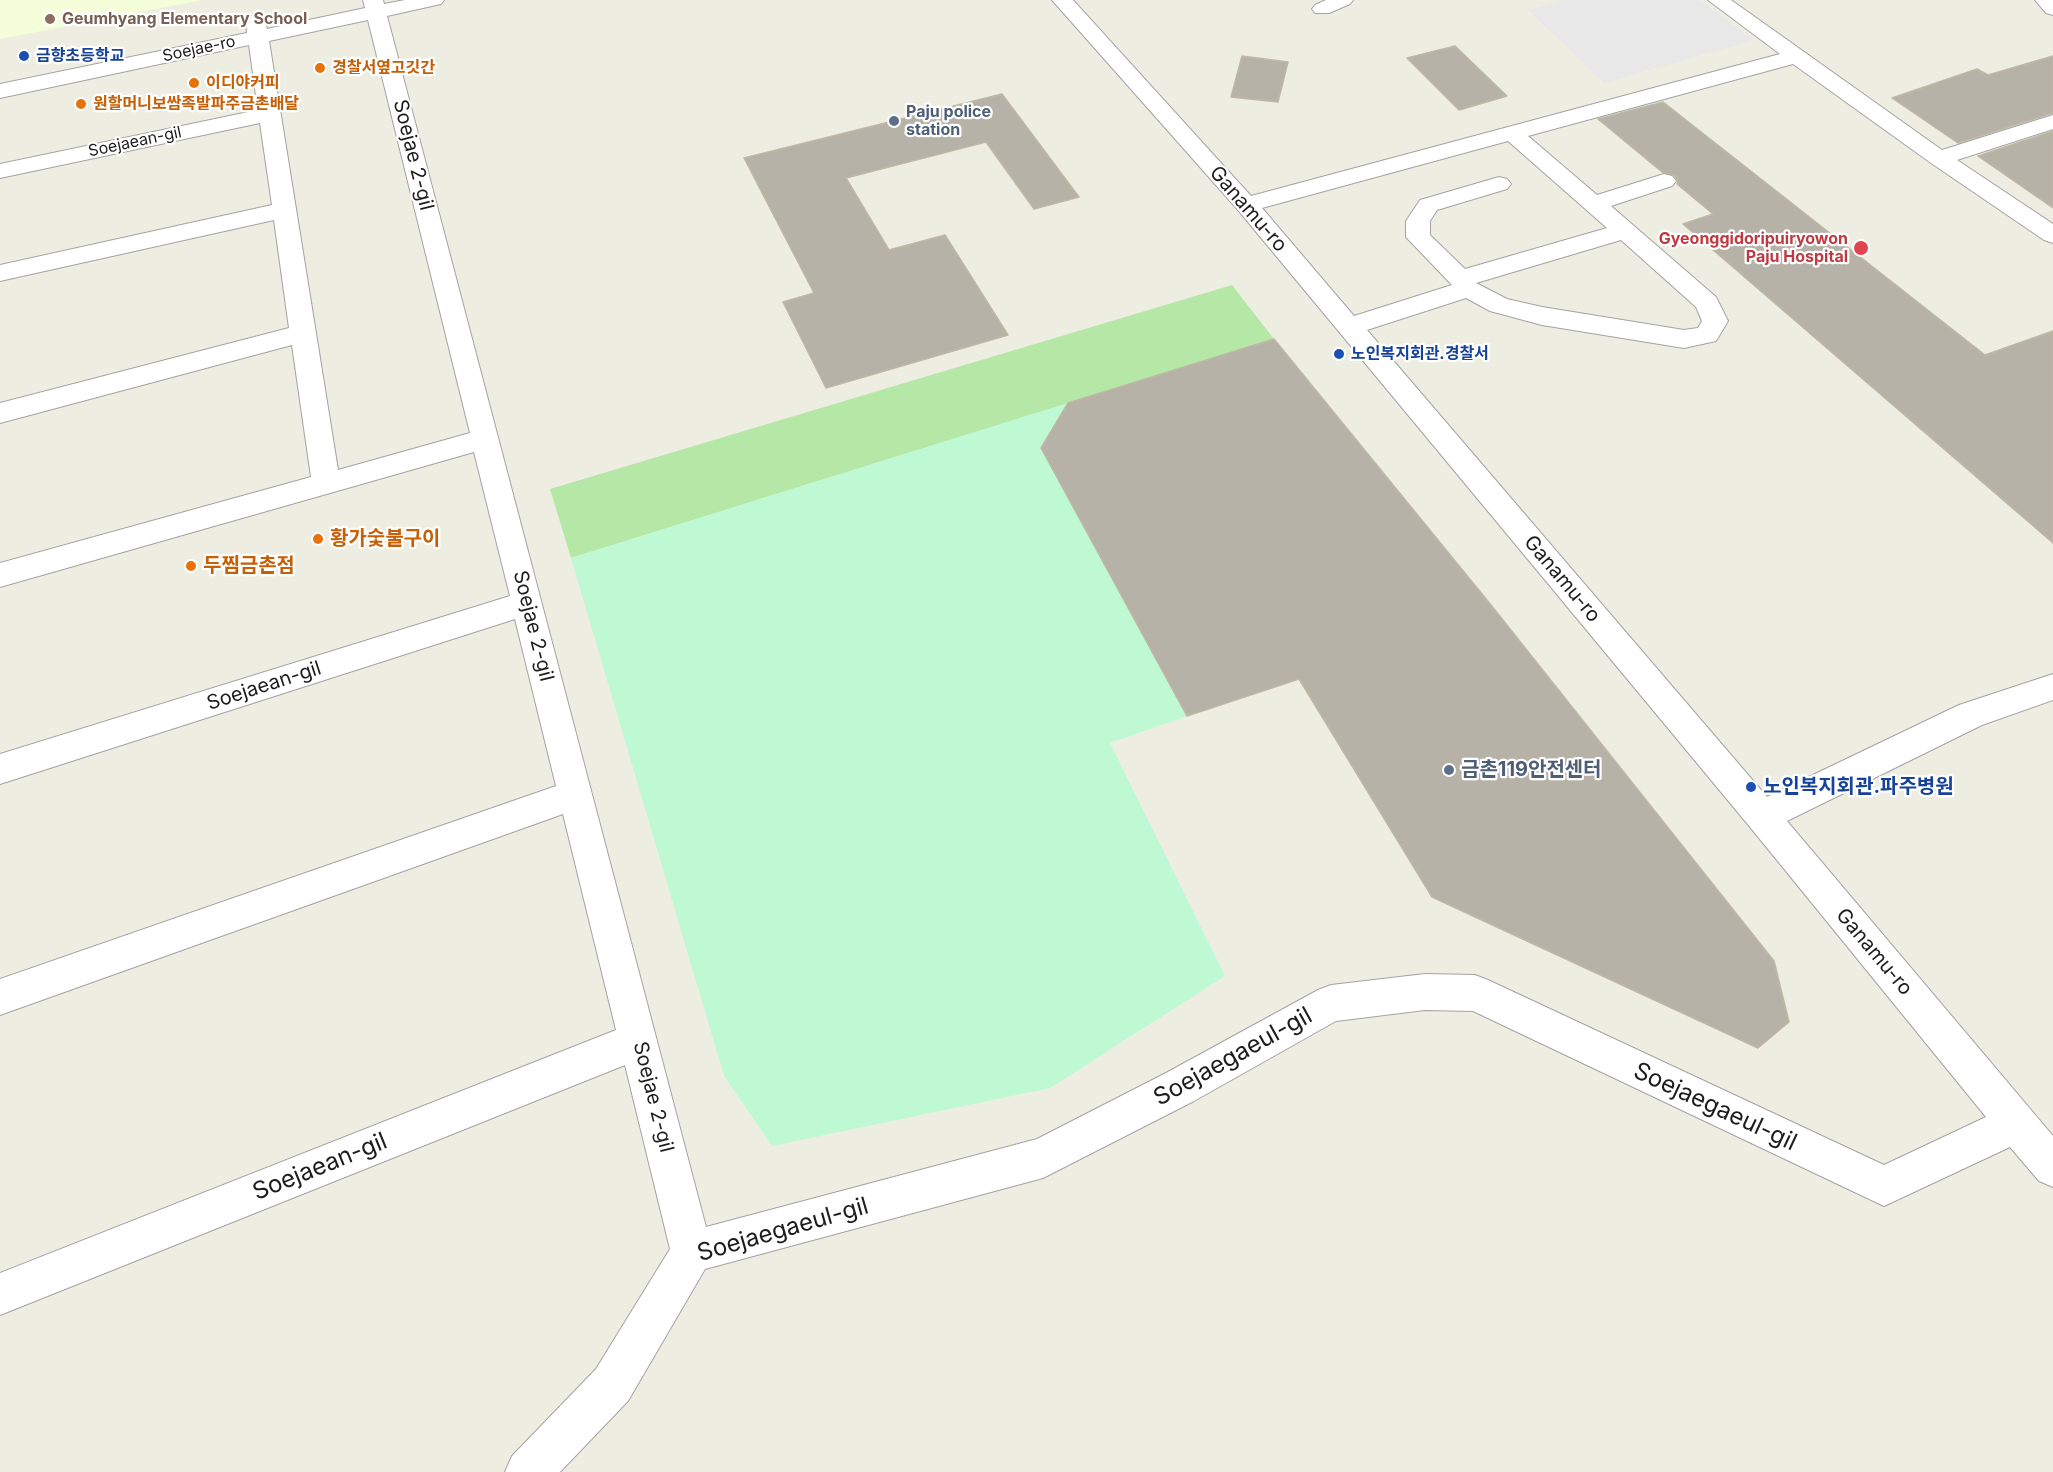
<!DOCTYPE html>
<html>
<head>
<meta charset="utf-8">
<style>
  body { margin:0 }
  canvas { display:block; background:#eeede2 }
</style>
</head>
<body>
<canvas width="2053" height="1472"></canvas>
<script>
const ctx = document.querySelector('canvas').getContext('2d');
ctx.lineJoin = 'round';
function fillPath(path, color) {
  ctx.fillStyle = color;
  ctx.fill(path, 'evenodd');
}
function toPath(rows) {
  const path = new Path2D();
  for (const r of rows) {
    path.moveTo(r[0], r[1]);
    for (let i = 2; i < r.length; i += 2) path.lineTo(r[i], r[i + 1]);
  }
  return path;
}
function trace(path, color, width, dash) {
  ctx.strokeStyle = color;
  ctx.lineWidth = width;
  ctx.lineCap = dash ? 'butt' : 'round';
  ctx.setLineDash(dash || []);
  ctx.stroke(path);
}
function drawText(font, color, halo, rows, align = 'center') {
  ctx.font = font + ' Inter,"Noto Sans KR",sans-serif';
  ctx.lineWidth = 4.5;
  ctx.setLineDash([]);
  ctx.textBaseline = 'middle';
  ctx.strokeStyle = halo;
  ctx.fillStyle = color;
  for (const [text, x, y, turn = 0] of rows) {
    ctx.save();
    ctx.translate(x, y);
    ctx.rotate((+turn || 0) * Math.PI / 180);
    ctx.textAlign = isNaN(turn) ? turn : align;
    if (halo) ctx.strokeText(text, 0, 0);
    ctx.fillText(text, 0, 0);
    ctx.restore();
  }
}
const education = toPath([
  [0,0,202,0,0,39]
]);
const grass = toPath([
  [1232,285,1274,339,571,558,550,489]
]);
const park = toPath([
  [1068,403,1041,448,1187,716,1110,743,1225,976,1050,1088,772,1146,724,1076,571,558]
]);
const parking = toPath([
  [1559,0,1699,0,1754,40,1604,83,1528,10,1560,2]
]);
const building = toPath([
  [1455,46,1507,96,1459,110,1407,58,1455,46],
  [1242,56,1288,62,1278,102,1231,97,1242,56],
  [2053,56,2053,113,1958,143,1892,98,1977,69,1988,75,2053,56],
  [1002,94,1079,197,1034,209,986,142,846,178,889,250,945,235,1008,335,826,388,783,302,814,293,744,158,1002,94],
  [1663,102,1985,355,2053,331,2053,543,1683,224,1713,214,1677,184,1678,181,1674,175,1662,172,1598,119,1663,102],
  [2053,131,2053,208,1978,156,2053,131],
  [1274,339,1491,605,1774,961,1789,1022,1758,1048,1432,897,1299,679,1187,716,1041,448,1068,403,1274,339]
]);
const minor = toPath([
  [363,0,383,0,384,4,405,0,444,0,441,4,387,16,706,1227,1037,1139,1166,1073,1318,990,1331,985,1425,974,1475,975,1488,980,1884,1165,1986,1117,1750,827,1238,210,1052,0,1073,0,1251,196,1780,54,1708,0,1731,0,1942,150,2053,115,2053,129,1957,160,2053,224,2053,243,2044,240,1931,163,1793,64,1528,136,1597,195,1664,174,1672,176,1676,181,1672,186,1611,206,1716,297,1728,321,1716,341,1684,348,1542,325,1490,311,1466,298,1367,330,1767,797,1959,705,2053,674,2053,700,1982,725,1787,821,2053,1136,2053,1187,2039,1181,2010,1147,1884,1206,1473,1011,1425,1010,1336,1021,1194,1101,1043,1178,705,1269,628,1401,560,1472,505,1472,512,1456,596,1369,670,1249,625,1065,0,1315,0,1273,616,1030,563,814,0,1015,0,979,556,786,515,619,0,784,0,754,510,596,474,452,0,587,0,563,311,477,292,345,0,423,0,403,289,328,274,220,0,281,0,265,272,205,260,123,0,178,0,164,258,110,249,45,0,98,0,84,247,33,246,21,249,17,256,15,263,17,267,29,365,8,363,0],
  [368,20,470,433,338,470,269,41,368,20],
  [1508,141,1607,228,1465,269,1430,235,1430,221,1437,210,1507,189,1511,184,1507,179,1499,177,1420,200,1406,221,1406,237,1452,285,1354,316,1262,208,1508,141],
  [1621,240,1696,307,1702,321,1698,328,1684,330,1542,307,1507,299,1476,283,1621,240],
  [1326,0,1353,0,1350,4,1329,13,1315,13,1312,9,1315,5,1326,0],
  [2035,0,2053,0,2053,15,2046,13,2035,0]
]);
const markers = [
  [50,19,6,"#8d6e63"],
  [24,56,6,"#1a4fb4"],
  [320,68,6,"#e8710a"],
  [194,83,6,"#e8710a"],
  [81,104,6,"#e8710a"],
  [894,121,6,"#5c6f8a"],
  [1861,248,8,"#e0444e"],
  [1339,354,6,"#1a4fb4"],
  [318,539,6,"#e8710a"],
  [191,566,6,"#e8710a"],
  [1449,770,6,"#5c6f8a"],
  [1751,787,6,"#1a4fb4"]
];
const farEducationnames = [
  ["Geumhyang Elementary School",62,19]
];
const farStreetnames = [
  ["Soejae-ro",199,49,-12],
  ["Soejaean-gil",135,142,-12]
];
const farTransitnames = [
  ["금향초등학교",36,56],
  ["노인복지회관.경찰서",1351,354]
];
const farFoodnames = [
  ["경찰서옆고깃간",332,68],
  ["이디야커피",206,83],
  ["원할머니보쌈족발파주금촌배달",93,104]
];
const farServicenames = [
  ["Paju police",906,112],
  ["station",906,130]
];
const farHealthnames = [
  ["Gyeonggidoripuiryowon",1848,239],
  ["Paju Hospital",1848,257]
];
const streetNames = [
  ["Soejae 2-gil",413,155,76],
  ["Ganamu-ro",1248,209,49],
  ["Ganamu-ro",1562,579,50],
  ["Soejae 2-gil",533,626,76],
  ["Soejaean-gil",264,686,-18],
  ["Ganamu-ro",1874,952,50],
  ["Soejae 2-gil",653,1097,76]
];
const foodNames = [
  ["황가숯불구이",330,539],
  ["두찜금촌점",203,566]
];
const serviceNames = [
  ["금촌119안전센터",1461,770]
];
const transitNames = [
  ["노인복지회관.파주병원",1763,787]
];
const nearStreetnames = [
  ["Soejaegaeul-gil",1233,1057,-29],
  ["Soejaegaeul-gil",1715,1107,25],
  ["Soejaean-gil",320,1167,-22],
  ["Soejaegaeul-gil",783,1230,-16]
];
fillPath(education, '#f4ffda');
fillPath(grass, '#b5e8a7');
fillPath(park, '#bef9d3');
fillPath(parking, '#e8e8e8');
fillPath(building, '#b7b2a7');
trace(building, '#bfb8a4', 1.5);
trace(minor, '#a3a3a3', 2);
fillPath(minor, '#fff');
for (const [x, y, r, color] of markers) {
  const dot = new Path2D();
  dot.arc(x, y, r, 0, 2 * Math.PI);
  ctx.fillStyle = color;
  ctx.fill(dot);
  trace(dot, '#fff', 2);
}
drawText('bold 16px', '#785e54', '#fff', farEducationnames, 'left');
drawText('16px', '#1c1c1c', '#fff', farStreetnames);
drawText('bold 16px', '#164399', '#fff', farTransitnames, 'left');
drawText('bold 16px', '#c56008', '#fff', farFoodnames, 'left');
drawText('bold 16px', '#4e5e75', '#fff', farServicenames, 'left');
drawText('bold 16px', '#be3a42', '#fff', farHealthnames, 'right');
drawText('20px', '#1c1c1c', '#fff', streetNames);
drawText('bold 20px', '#c56008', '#fff', foodNames, 'left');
drawText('bold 20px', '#4e5e75', '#fff', serviceNames, 'left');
drawText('bold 20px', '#164399', '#fff', transitNames, 'left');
drawText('24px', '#1c1c1c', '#fff', nearStreetnames);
</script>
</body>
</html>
